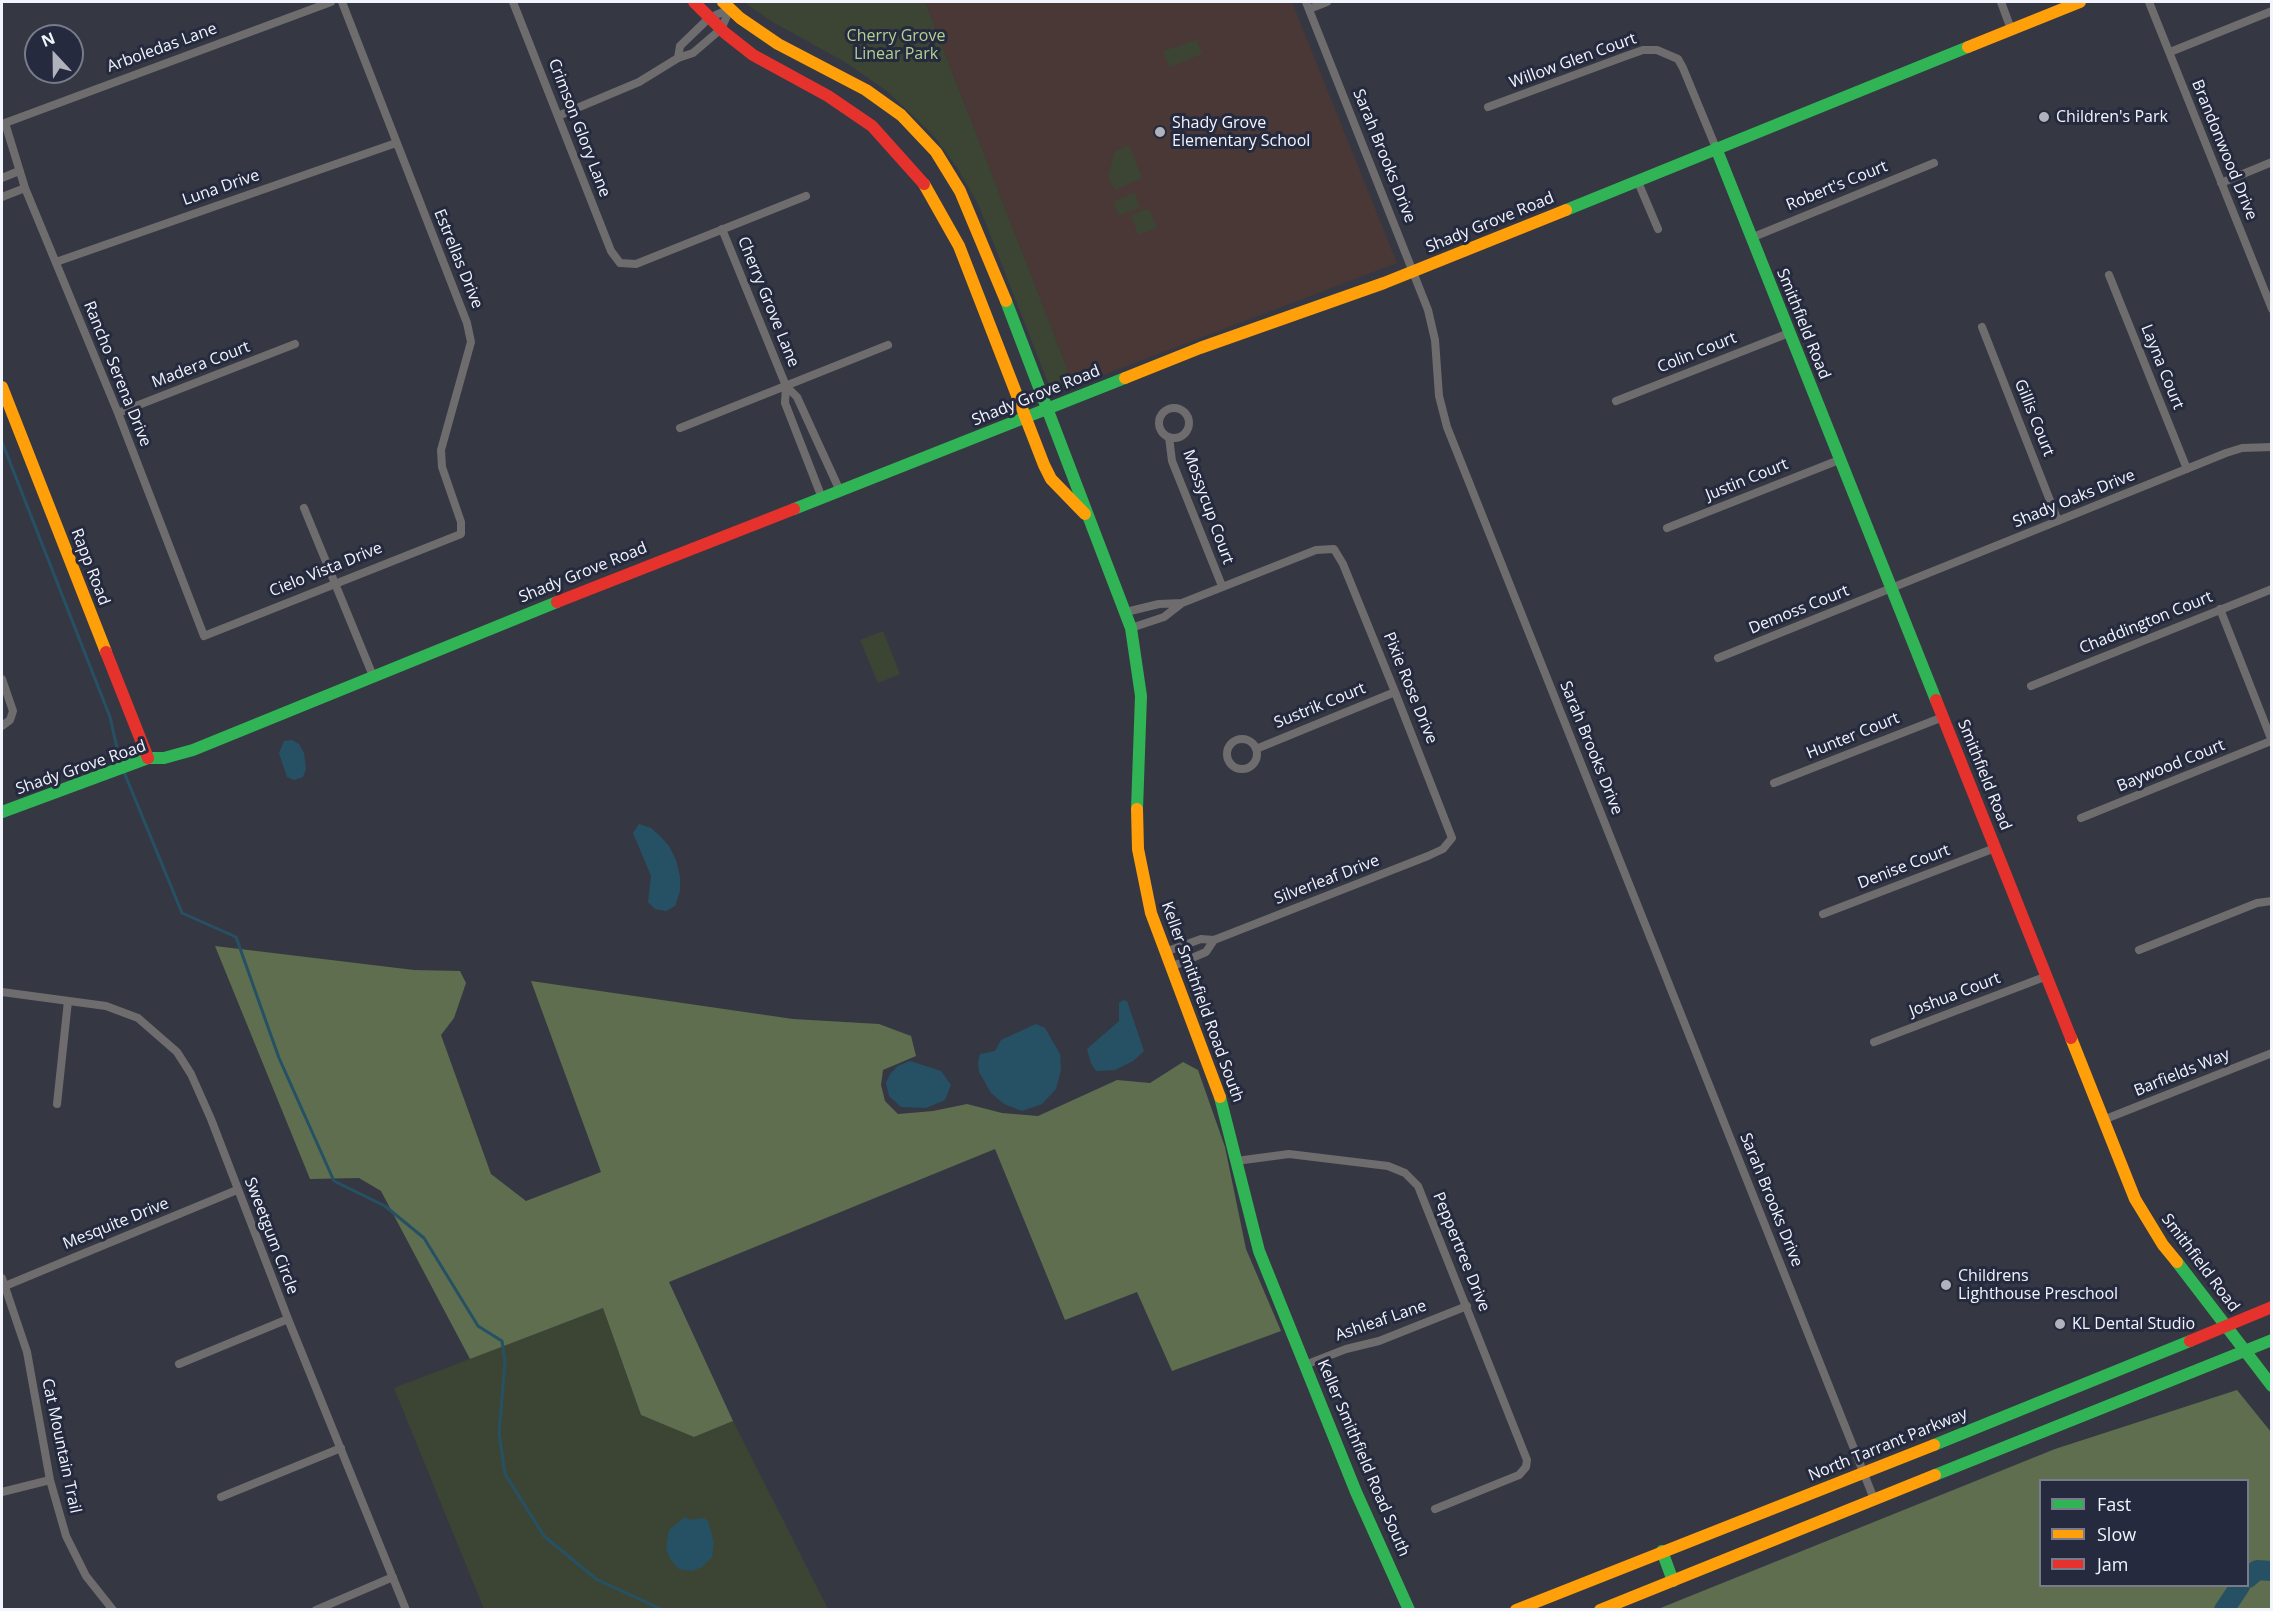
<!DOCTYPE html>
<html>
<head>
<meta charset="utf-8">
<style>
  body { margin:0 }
  #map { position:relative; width:2273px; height:1611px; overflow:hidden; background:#353843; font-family:"Open Sans",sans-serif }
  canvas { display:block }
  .frame { position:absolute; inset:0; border:3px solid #f2f5fd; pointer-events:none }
  .legend { position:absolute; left:2039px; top:1479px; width:210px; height:108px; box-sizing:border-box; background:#252a3e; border:2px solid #777b8a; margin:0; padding:8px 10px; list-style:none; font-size:18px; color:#f2f5fd }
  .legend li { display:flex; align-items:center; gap:12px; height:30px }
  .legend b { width:30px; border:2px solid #777b8a }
  .north { position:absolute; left:24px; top:24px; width:60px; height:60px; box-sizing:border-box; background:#252a3e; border:2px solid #777b8a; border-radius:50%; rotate:338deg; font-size:16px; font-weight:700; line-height:24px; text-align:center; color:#f2f5fd }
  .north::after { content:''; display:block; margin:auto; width:21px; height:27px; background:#b0b3bc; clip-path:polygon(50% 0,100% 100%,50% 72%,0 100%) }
</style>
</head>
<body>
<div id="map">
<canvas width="2273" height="1611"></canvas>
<div class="frame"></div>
<ul class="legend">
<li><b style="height:8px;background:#30b455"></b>Fast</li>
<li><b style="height:8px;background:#ff9f0a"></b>Slow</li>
<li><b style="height:8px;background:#e5322d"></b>Jam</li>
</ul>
<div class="north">N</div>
</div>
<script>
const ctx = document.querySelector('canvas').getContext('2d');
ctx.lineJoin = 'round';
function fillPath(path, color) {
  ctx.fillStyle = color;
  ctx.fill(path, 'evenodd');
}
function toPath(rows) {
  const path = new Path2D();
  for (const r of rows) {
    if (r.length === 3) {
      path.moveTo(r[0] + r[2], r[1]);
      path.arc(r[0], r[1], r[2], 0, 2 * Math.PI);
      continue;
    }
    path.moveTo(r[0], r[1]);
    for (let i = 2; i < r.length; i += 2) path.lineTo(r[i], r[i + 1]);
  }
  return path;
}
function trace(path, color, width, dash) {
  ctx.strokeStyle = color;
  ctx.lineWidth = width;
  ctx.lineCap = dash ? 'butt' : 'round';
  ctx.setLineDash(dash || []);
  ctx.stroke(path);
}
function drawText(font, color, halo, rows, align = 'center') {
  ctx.font = font + ' "Open Sans",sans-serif';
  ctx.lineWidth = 6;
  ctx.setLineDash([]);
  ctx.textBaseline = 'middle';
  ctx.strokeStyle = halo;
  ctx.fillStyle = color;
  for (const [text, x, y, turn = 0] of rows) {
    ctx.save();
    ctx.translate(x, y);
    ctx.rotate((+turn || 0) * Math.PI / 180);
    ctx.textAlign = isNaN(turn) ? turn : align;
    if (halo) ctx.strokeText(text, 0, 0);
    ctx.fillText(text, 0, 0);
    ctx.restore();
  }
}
const education = toPath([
  [925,2,1292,2,1397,263,1074,386]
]);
const green = toPath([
  [744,2,925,2,1074,386,1052,393,979,206,958,169,933,135,887,91,845,62,771,21],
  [1197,40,1202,54,1169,67,1163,51],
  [1129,145,1142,178,1115,190,1108,176,1115,151],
  [1135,193,1140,208,1118,215,1113,201],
  [1149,208,1157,228,1138,235,1131,215],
  [883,631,900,674,878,683,860,640],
  [603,1308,641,1415,694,1437,733,1421,828,1609,484,1609,394,1388]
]);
const forest = toPath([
  [215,946,414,970,460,971,466,983,454,1018,441,1035,491,1174,526,1201,601,1172,531,981,793,1019,879,1024,911,1036,916,1056,883,1070,881,1085,885,1101,898,1114,933,1111,967,1104,1002,1113,1038,1116,1117,1080,1150,1083,1183,1062,1198,1070,1225,1147,1246,1249,1281,1331,1172,1371,1137,1292,1065,1320,995,1149,669,1282,733,1421,694,1437,641,1415,603,1308,470,1359,381,1191,359,1178,310,1179],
  [2237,1390,2271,1432,2271,1609,1658,1609,2055,1449],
  [2040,1480,2248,1480,2248,1586,2040,1586]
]);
const water = toPath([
  [292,740,299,744,304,753,306,769,303,777,294,780,287,777,279,753,284,741],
  [639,824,651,828,660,836,669,846,676,860,680,877,680,891,675,906,666,911,655,909,648,902,651,876,633,833],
  [1123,1000,1127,1001,1144,1051,1133,1061,1115,1070,1096,1071,1091,1063,1087,1049,1119,1021,1119,1003],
  [1036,1024,1045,1028,1060,1054,1061,1070,1056,1089,1042,1104,1022,1111,1004,1104,991,1093,979,1072,978,1062,980,1054,995,1051,1001,1040],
  [910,1061,941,1071,951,1085,945,1100,926,1108,901,1107,889,1096,886,1083,890,1074,898,1066],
  [685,1517,690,1520,704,1518,708,1521,714,1543,712,1557,702,1567,692,1571,679,1569,670,1559,666,1548,669,1530]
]);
const stream = toPath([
  [2,442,110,717,121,766],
  [124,772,182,913,236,937,279,1058,334,1181,385,1206,424,1238,478,1326,502,1341,505,1362,499,1433,505,1474,544,1536,596,1579,663,1610]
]);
const river = toPath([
  [2248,1578,2257,1570,2272,1571],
  [2224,1610,2240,1586]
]);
const street = toPath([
  [331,2,5,123,25,188,118,413,204,636,461,534,461,522,442,467,441,450,471,342,467,323,342,2],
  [513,2,611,251,620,263,636,264,806,196],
  [1306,2,1428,310,1435,340,1439,396,1447,427,1874,1499],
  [2001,2,2011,29],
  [2149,2,2272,309],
  [1309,9,1327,2],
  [2170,52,2272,11],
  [678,58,680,46,709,18,730,9],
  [1488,107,1626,56,1643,50,1657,50,1678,59,1683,68,1716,148],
  [558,116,639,82,678,58,693,53,721,29,730,9],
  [2,178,19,171],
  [1638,182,1658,229],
  [2221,183,2272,162],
  [2,197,25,188],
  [722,229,786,386,797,397,840,491],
  [1751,238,1934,163],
  [56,262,396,143],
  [2109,275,2187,469],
  [1982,327,2058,521],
  [786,386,785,403,822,498],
  [1616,401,1789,333],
  [1174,423,15],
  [118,413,295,344],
  [680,428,888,345],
  [1169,437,1172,461,1222,586],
  [304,508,373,676],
  [1667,528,1839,460],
  [2220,609,2272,741],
  [1126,612,1159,604,1182,603],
  [1131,628,1164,617,1182,603,1316,550,1334,549,1343,564,1395,692,1452,838,1443,849,1428,856,1214,940,1201,939,1165,952],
  [1718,658,2226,453,2242,448,2272,447],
  [2,679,13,711,10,720,2,726],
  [2031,686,2272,589],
  [1242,754,15],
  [1256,749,1395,692],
  [1774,783,1943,717],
  [2081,818,2271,741],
  [1823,914,1995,848],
  [2139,950,2257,903,2272,901],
  [1171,967,1206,952,1214,940],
  [2,992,106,1006,138,1018,177,1052,191,1074,211,1119,288,1319,406,1610],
  [1874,1042,2047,976],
  [57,1104,68,1001],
  [2103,1120,2272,1053],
  [1236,1161,1289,1154,1388,1166,1405,1173,1418,1186,1527,1460,1526,1467,1519,1475,1435,1509],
  [2,1278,27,1352,50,1480,66,1536,86,1576,113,1610],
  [5,1286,237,1190],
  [179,1364,288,1319],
  [1305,1365,1346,1349,1379,1341,1467,1306],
  [2,1492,50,1480],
  [221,1497,341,1448],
  [316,1610,393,1577]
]);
const fast = toPath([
  [1716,148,1936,700],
  [1566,210,1968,47],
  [1006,301,1131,628,1141,696,1137,809],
  [794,509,1125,378],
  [2,812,148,758,164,758,193,750,557,602],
  [1220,1097,1259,1251,1356,1492,1409,1610],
  [2177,1262,2272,1386],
  [1934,1445,2190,1341],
  [1935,1475,2272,1340],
  [1662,1551,1673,1581]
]);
const slow = toPath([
  [723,2,740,18,778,44,866,90,901,115,936,152,960,191,1006,301],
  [1968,47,2080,2],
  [924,184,959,246,1044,465,1051,479,1085,514],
  [1125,378,1200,348,1384,283,1566,210],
  [2,387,106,652],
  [1137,809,1138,849,1151,913,1220,1097],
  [2071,1038,2135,1199,2163,1245,2177,1262],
  [1516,1610,1934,1445],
  [1600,1610,1935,1475]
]);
const jam = toPath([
  [694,2,725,33,753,55,828,96,872,126,924,184],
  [557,602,794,509],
  [106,652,148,758],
  [1936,700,2071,1038],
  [2190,1341,2272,1307]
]);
const markers = [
  [2044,117,6,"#b0b3bc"],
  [1160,132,6,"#b0b3bc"],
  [1946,1285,6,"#b0b3bc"],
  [2060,1324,6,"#b0b3bc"]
];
const parkNames = [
  ["Cherry Grove",896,36],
  ["Linear Park",896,54]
];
const streetNames = [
  ["Arboledas Lane",162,48,-20],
  ["Willow Glen Court",1573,61,-20],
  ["Crimson Glory Lane",579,128,69],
  ["Brandonwood Drive",2224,150,68],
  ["Sarah Brooks Drive",1384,156,68],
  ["Robert's Court",1837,186,-22],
  ["Luna Drive",221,188,-19],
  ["Shady Grove Road",1490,223,-22],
  ["Estrellas Drive",458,259,68],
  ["Cherry Grove Lane",768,302,68],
  ["Smithfield Road",1803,324,68],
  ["Colin Court",1697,353,-22],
  ["Madera Court",201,365,-21],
  ["Layna Court",2162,367,68],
  ["Rancho Serena Drive",117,374,68],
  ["Shady Grove Road",1036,396,-22],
  ["Gillis Court",2034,418,68],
  ["Justin Court",1747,480,-22],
  ["Shady Oaks Drive",2074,499,-22],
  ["Mossycup Court",1208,507,70],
  ["Rapp Road",90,567,69],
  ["Cielo Vista Drive",326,570,-22],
  ["Shady Grove Road",583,573,-22],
  ["Demoss Court",1799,610,-22],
  ["Chaddington Court",2146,623,-22],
  ["Pixie Rose Drive",1410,688,68],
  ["Sustrik Court",1320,706,-22],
  ["Hunter Court",1853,736,-22],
  ["Sarah Brooks Drive",1591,748,68],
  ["Baywood Court",2171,766,-22],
  ["Shady Grove Road",81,768,-19],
  ["Smithfield Road",1984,775,68],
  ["Denise Court",1904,867,-21],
  ["Silverleaf Drive",1327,880,-21],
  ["Joshua Court",1955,995,-21],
  ["Keller Smithfield Road South",1202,1002,70],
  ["Barfields Way",2182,1073,-22],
  ["Sarah Brooks Drive",1771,1200,68],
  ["Mesquite Drive",116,1224,-22],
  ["Sweetgum Circle",271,1236,69],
  ["Peppertree Drive",1461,1252,68],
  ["Smithfield Road",2200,1263,53],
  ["Ashleaf Lane",1381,1321,-19],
  ["North Tarrant Parkway",1888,1445,-22],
  ["Cat Mountain Trail",61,1446,78],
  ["Keller Smithfield Road South",1363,1458,67]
];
const poiNames = [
  ["Children's Park",2056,117],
  ["Shady Grove",1172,123],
  ["Elementary School",1172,141],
  ["Childrens",1958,1276],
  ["Lighthouse Preschool",1958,1294],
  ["KL Dental Studio",2072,1324]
];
fillPath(education, '#493835');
fillPath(green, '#3c4534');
fillPath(forest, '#5e6e4f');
fillPath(water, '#265164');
trace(stream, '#265164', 3);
trace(river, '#265164', 20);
trace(street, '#6f6c6e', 8);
trace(fast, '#30b455', 12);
trace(slow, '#ff9f0a', 12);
trace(jam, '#e5322d', 12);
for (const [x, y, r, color] of markers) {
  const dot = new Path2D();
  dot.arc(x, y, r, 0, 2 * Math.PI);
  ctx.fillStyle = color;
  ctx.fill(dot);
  trace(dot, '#252a3e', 2);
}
drawText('16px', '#b2d091', '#252a3e', parkNames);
drawText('16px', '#f2f5fd', '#252a3e', streetNames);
drawText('16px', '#f2f5fd', '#252a3e', poiNames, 'left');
</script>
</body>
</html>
